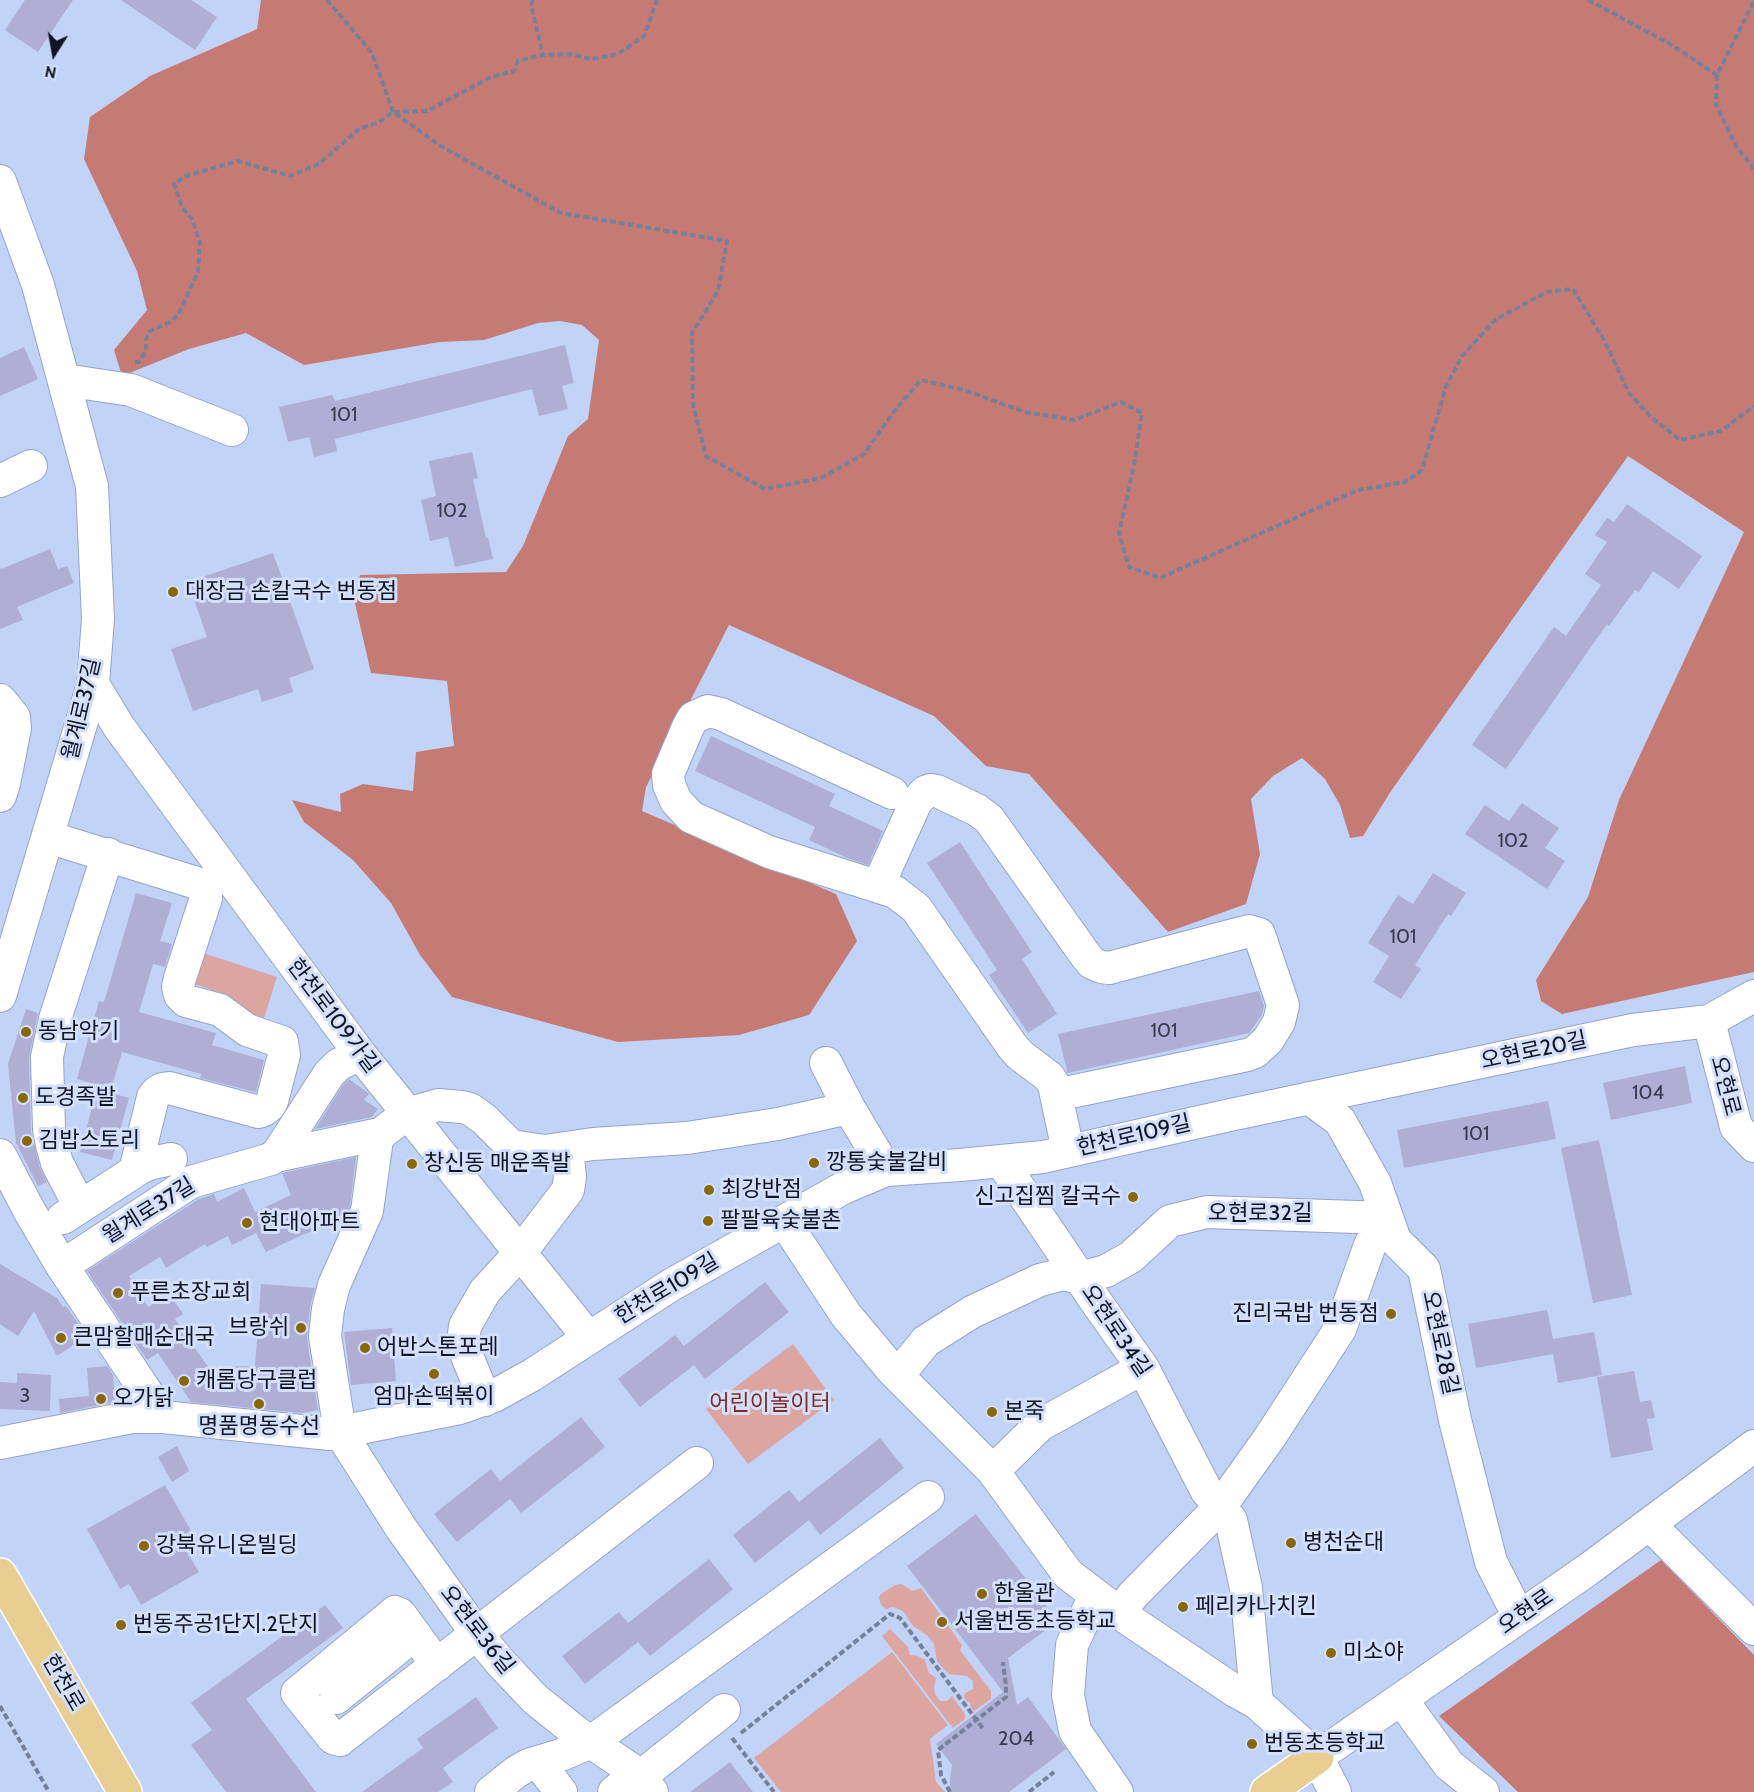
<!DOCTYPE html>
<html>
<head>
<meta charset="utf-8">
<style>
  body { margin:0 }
  #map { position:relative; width:1754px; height:1792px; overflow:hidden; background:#c2d3f8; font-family:Cabin,sans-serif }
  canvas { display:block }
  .north { position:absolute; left:24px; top:24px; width:60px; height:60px; -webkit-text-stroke:4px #d2e0fe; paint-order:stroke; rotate:191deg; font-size:16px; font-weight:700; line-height:24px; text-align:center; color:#0f1522 }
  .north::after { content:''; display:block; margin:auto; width:21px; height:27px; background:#0f1522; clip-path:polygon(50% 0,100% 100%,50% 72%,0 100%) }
</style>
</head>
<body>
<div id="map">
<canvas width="1754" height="1792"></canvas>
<div class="north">N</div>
</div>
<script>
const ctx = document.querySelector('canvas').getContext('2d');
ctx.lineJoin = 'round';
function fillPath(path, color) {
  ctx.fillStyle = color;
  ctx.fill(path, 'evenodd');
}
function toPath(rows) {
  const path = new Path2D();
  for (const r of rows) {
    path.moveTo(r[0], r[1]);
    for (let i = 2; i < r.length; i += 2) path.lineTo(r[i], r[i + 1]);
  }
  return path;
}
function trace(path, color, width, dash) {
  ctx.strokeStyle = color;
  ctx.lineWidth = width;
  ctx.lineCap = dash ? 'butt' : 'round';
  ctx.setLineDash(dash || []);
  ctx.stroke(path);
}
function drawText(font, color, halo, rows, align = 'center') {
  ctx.font = font + ' Cabin,"Noto Sans KR",sans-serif';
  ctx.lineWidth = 6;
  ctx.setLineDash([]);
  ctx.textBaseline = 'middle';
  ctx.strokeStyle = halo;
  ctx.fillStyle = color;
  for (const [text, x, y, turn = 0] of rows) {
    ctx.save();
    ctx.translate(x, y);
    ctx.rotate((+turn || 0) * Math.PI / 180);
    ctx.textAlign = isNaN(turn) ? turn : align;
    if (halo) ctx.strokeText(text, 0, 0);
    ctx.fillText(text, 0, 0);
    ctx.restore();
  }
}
const green = toPath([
  [200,952,277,977,264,1018,240,1010,221,993,195,984,192,980],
  [793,1344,834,1400,748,1464,706,1409],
  [902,1584,912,1591,921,1588,962,1645,960,1650,991,1691,991,1699,974,1711,971,1709,970,1702,967,1702,964,1697,965,1693,973,1689,973,1681,967,1676,949,1674,942,1667,937,1661,934,1644,928,1636,913,1626,903,1611,893,1607,886,1609,881,1605,879,1597,881,1594,895,1585],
  [890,1629,908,1647,910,1655,918,1656,925,1660,929,1673,936,1678,934,1688,935,1694,940,1701,947,1701,952,1696,965,1714,965,1719,953,1728,882,1636],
  [892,1652,948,1725,930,1739,936,1782,945,1792,781,1792,754,1758]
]);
const forest = toPath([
  [261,0,1754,0,1754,972,1562,1014,1541,1001,1536,980,1588,897,1619,800,1744,532,1628,456,1391,791,1363,836,1350,838,1340,805,1325,779,1302,758,1273,776,1251,799,1260,854,1246,904,1168,932,1029,774,986,766,934,716,729,625,646,787,642,811,836,894,857,941,809,1015,739,1035,618,1042,452,997,420,955,391,903,353,860,304,822,292,800,341,812,340,794,363,784,413,791,416,752,454,746,447,681,371,673,354,599,360,575,506,572,523,546,568,436,588,419,599,340,582,325,560,321,538,323,484,340,440,342,304,365,246,333,189,349,122,376,114,350,147,310,137,271,84,159,90,117,150,76,257,29],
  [1661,1560,1754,1655,1754,1792,1518,1792,1439,1716]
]);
const building = toPath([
  [25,0,73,0,38,52,5,30],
  [121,0,191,0,217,17,195,50],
  [565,345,574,383,562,386,568,409,539,416,532,389,335,439,337,451,314,457,309,437,288,442,279,407,332,395,335,401],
  [24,347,38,379,0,396,0,358],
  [472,452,478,478,473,479,486,538,488,537,493,559,455,567,448,537,430,541,421,500,436,496,429,461],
  [1627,504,1702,556,1679,589,1653,571,1639,592,1635,590,1609,626,1607,624,1506,769,1472,745,1554,627,1566,636,1601,585,1585,574,1607,542,1595,535,1607,518,1614,522],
  [50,549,58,569,67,566,74,583,17,607,23,620,0,629,0,567,1,569],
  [273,553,314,669,289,678,293,692,262,702,258,689,193,711,171,649,207,637,188,582],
  [711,736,835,794,829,806,883,831,868,865,847,858,809,840,815,827,695,771],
  [1522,803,1559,828,1545,848,1565,861,1547,889,1465,834,1485,805,1509,821],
  [960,842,1032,952,1022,959,1057,1014,1028,1033,989,975,997,970,927,863],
  [1433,873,1466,893,1451,916,1448,914,1415,965,1421,969,1401,999,1373,982,1389,956,1368,943,1398,895,1413,904],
  [136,893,172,903,160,941,172,944,170,951,165,967,153,964,139,1012,216,1033,212,1045,264,1060,256,1092,200,1078,201,1074,122,1052,111,1089,77,1079,99,1001,104,1002],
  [1259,991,1264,1006,1262,1015,1249,1033,1068,1073,1067,1071,1058,1034],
  [26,1009,38,1013,29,1058,31,1132,40,1168,47,1182,38,1186,16,1143,8,1064],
  [1685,1066,1692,1103,1611,1120,1603,1083],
  [349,1079,367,1092,369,1094,364,1100,378,1109,372,1117,315,1129,343,1085],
  [97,1089,129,1098,112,1160,80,1152],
  [1548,1101,1556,1139,1404,1168,1397,1130],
  [1599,1140,1632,1295,1593,1303,1561,1148],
  [356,1157,350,1206,344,1219,302,1235,266,1252,256,1233,232,1245,228,1236,207,1247,205,1244,166,1268,160,1257,129,1276,148,1307,169,1293,183,1314,175,1319,208,1367,255,1366,261,1284,315,1288,310,1307,307,1338,318,1410,302,1413,191,1402,158,1353,147,1360,87,1271,199,1199,214,1194,217,1202,244,1188,255,1212,291,1195,282,1173],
  [0,1264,57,1298,63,1307,66,1306,87,1336,57,1356,34,1311,18,1336,0,1324],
  [765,1282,789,1312,705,1379,694,1365,640,1407,618,1379,675,1335,684,1346],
  [1547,1310,1553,1339,1594,1332,1602,1375,1558,1383,1553,1354,1476,1368,1468,1324],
  [392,1328,396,1381,351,1385,344,1332],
  [107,1366,113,1375,115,1402,60,1413,59,1399,89,1396,87,1368],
  [1634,1371,1640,1402,1651,1400,1655,1418,1647,1419,1653,1450,1611,1458,1597,1377],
  [17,1373,51,1375,50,1411,0,1409,0,1382,17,1383],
  [581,1417,605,1447,521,1513,510,1499,457,1542,434,1514,491,1469,500,1481],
  [880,1438,904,1468,820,1535,809,1520,755,1563,733,1535,789,1490,799,1502],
  [177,1446,189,1471,172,1482,158,1457],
  [165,1485,198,1543,186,1550,199,1572,141,1605,129,1584,120,1589,87,1529],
  [976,1514,1058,1621,1008,1658,1017,1705,1028,1697,1066,1749,1009,1792,950,1792,950,1779,952,1765,936,1744,1003,1692,907,1566],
  [709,1559,733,1589,650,1656,638,1642,585,1684,562,1656,619,1612,628,1623],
  [325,1605,343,1628,246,1699,316,1792,226,1792,191,1745,212,1730,191,1703],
  [476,1697,498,1728,443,1768,453,1782,438,1792,362,1792,423,1748,417,1739],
  [730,1762,753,1792,690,1792]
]);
const path = toPath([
  [327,0,372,53,393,112,439,145,561,213,727,241,718,291,692,333,693,405,706,456,765,489,821,478,864,454,895,410,921,380,964,390,1025,412,1074,420,1121,402,1142,413,1134,465,1119,533,1129,567,1160,578,1358,490,1405,482,1422,470,1446,386,1462,356,1496,319,1547,292,1573,289,1604,340,1629,393,1651,417,1680,440,1721,431,1754,406],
  [533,0,531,5,543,55],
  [1588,0,1670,44,1717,75,1754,1],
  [1717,75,1716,105,1736,146,1754,169],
  [135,362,139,362,143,356,146,347,146,339,150,331,170,322,178,315,198,272,200,243,192,219,182,207,174,184,186,176,238,161,290,176,319,164,360,128,378,123,393,112,427,111,491,77,514,71,518,61,543,55,570,54,591,59,618,54,644,36,657,0],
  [0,1706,49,1792],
  [741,1733,890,1614,900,1618,984,1730],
  [732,1738,774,1792],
  [950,1792,941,1775,938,1750,1006,1697,1006,1686,1003,1662],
  [1029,1792,1054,1772]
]);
const minor = toPath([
  [0,181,38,285,92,486,98,619,93,684,0,996],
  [64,380,131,390,232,430],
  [0,481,31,466],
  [93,684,119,727,360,1054,588,1337],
  [0,700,14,717,15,728,4,784,0,796],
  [892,793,721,714,708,711,693,718,688,727,668,774,669,785,676,801,691,817,769,852,895,892,916,908,1012,1046,1020,1055,1049,1077,1054,1085,1068,1151],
  [48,837,203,885,206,892,206,898,180,978,178,987,180,995,186,1001,220,1010,247,1030,282,1042,284,1055,272,1101,269,1106,264,1110,259,1112,169,1088,162,1089,157,1092,153,1097,135,1171],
  [878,886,916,802,925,792,931,790,937,791,977,810,989,819,1086,956,1092,963,1101,967,1109,968,1249,931,1259,934,1283,1005,1279,1022,1268,1040,1255,1052,1247,1055,1056,1095],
  [1709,1021,1736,1127,1754,1146],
  [826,1063,849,1108,886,1170],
  [1309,1098,1340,1121,1375,1183,1395,1240,1424,1269,1455,1420,1491,1562,1519,1617],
  [0,1155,30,1212,62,1266,163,1417],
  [275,1156,380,1134],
  [1001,1161,1099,1306,1143,1368,1206,1490,1231,1520,1246,1588,1257,1703],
  [80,1207,57,1163,52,1145,49,1129,47,1057,55,1019,108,854],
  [63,1218,140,1168,152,1163,171,1159],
  [784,1221,846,1315,893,1371,993,1471,1068,1574,1119,1613,1235,1691,1257,1703,1317,1757,1335,1792],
  [62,1266,191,1182,271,1159,278,1153,329,1074,338,1065,360,1054],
  [898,1375,926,1341,972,1312,1040,1280,1063,1274,1080,1278,1106,1271,1131,1257,1170,1221,1207,1212,1387,1218,1370,1245,1340,1329,1270,1437,1220,1507,1133,1595,1119,1613],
  [485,1400,465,1351,463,1342,465,1326,485,1291,520,1253,568,1190,570,1177,567,1148],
  [0,1443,132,1417,163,1417,330,1434,460,1408,494,1396,532,1375,671,1285,843,1188,886,1170,960,1165,1043,1157,1230,1115,1633,1030,1709,1021,1754,996],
  [993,1471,1040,1425,1143,1368],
  [1650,1525,1754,1629],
  [1095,1595,1072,1645,1068,1695,1075,1731,1117,1792],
  [437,1665,400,1614,395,1612,297,1693,333,1738,340,1740,342,1738,697,1463],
  [336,1698,415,1634],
  [1401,1699,1449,1765,1483,1792],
  [1317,1757,1586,1571,1754,1446],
  [538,1762,561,1792],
  [640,1777,724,1710],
  [491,1792,516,1772,528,1765,561,1755,591,1742,928,1497],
  [614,1792,637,1774],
  [652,1792,632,1770,576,1732,535,1699,501,1663,477,1634,401,1528,340,1432,325,1336,328,1309,334,1285,367,1211,377,1139,383,1132,407,1114,438,1105,462,1107,470,1109,484,1119,511,1146,545,1151,593,1144,687,1138,778,1124,849,1108]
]);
const major = toPath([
  [0,1575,125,1792],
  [1267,1792,1317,1757]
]);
const markers = [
  [173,592,6,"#896705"],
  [26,1032,6,"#896705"],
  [23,1098,6,"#896705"],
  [27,1141,6,"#896705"],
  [814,1163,6,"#896705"],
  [412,1164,6,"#896705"],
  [709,1190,6,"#896705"],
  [1133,1197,6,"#896705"],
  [708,1221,6,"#896705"],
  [247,1223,6,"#896705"],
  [118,1293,6,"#896705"],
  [1391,1314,6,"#896705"],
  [301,1328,6,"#896705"],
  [61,1338,6,"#896705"],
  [365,1348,6,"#896705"],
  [434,1374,6,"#896705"],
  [184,1381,6,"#896705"],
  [101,1399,6,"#896705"],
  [259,1404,6,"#896705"],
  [992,1412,6,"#896705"],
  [1291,1543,6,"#896705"],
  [144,1546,6,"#896705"],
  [982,1594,6,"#896705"],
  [1183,1607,6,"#896705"],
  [942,1622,6,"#896705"],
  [121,1625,6,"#896705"],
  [1331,1653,6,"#896705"],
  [1252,1744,6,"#896705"]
];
const numberNames = [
  ["101",344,415],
  ["102",452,511],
  ["102",1513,841],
  ["101",1403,937],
  ["101",1164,1031],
  ["104",1648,1093],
  ["101",1476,1134],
  ["3",25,1396],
  ["204",1016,1739]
];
const poiNames = [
  ["대장금 손칼국수 번동점",185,592],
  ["동남악기",38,1032],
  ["도경족발",35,1098],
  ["김밥스토리",39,1141],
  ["깡통숯불갈비",826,1163],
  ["창신동 매운족발",424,1164],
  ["최강반점",721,1190],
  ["신고집찜 칼국수",1121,1197,"right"],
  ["팔팔육숯불촌",720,1221],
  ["현대아파트",259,1223],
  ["푸른초장교회",130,1293],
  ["진리국밥 번동점",1379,1314,"right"],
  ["브랑쉬",289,1328,"right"],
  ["큰맘할매순대국",73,1338],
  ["어반스톤포레",377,1348],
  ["캐롬당구클럽",196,1381],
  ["엄마손떡볶이",434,1397,"center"],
  ["오가닭",113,1399],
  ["본죽",1004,1412],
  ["명품명동수선",259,1427,"center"],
  ["병천순대",1303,1543],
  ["강북유니온빌딩",156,1546],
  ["한울관",994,1594],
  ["페리카나치킨",1195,1607],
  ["서울번동초등학교",954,1622],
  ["번동주공1단지.2단지",133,1625],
  ["미소야",1343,1653],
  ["번동초등학교",1264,1744]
];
const streetNames = [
  ["월계로37길",82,709,-77],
  ["한천로109가길",333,1016,53],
  ["오현로20길",1534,1051,-12],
  ["오현로",1725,1086,75],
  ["한천로109길",1134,1136,-13],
  ["월계로37길",149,1211,-32],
  ["오현로32길",1260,1214],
  ["한천로109길",667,1289,-31],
  ["오현로34길",1116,1331,56],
  ["오현로28길",1440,1343,78],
  ["오현로",1526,1612,-35],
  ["오현로36길",477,1630,52],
  ["한천로",63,1683,60]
];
const parkNames = [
  ["어린이놀이터",770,1404]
];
fillPath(green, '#dda59f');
fillPath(forest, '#c57b73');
fillPath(building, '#afaed5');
trace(minor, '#94a4c8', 34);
trace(major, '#fff', 36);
trace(path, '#75819b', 4, [6, 3]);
trace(minor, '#fff', 32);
trace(major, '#e8ce91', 33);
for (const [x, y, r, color] of markers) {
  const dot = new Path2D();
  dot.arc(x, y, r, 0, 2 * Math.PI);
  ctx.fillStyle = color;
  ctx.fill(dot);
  trace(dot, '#d2e0fe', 2);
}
drawText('20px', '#373b4f', null, numberNames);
drawText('22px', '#0f1522', '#d2e0fe', poiNames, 'left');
drawText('22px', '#0f1522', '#d2e0fe', streetNames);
drawText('22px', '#832926', '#d2e0fe', parkNames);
</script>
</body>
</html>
